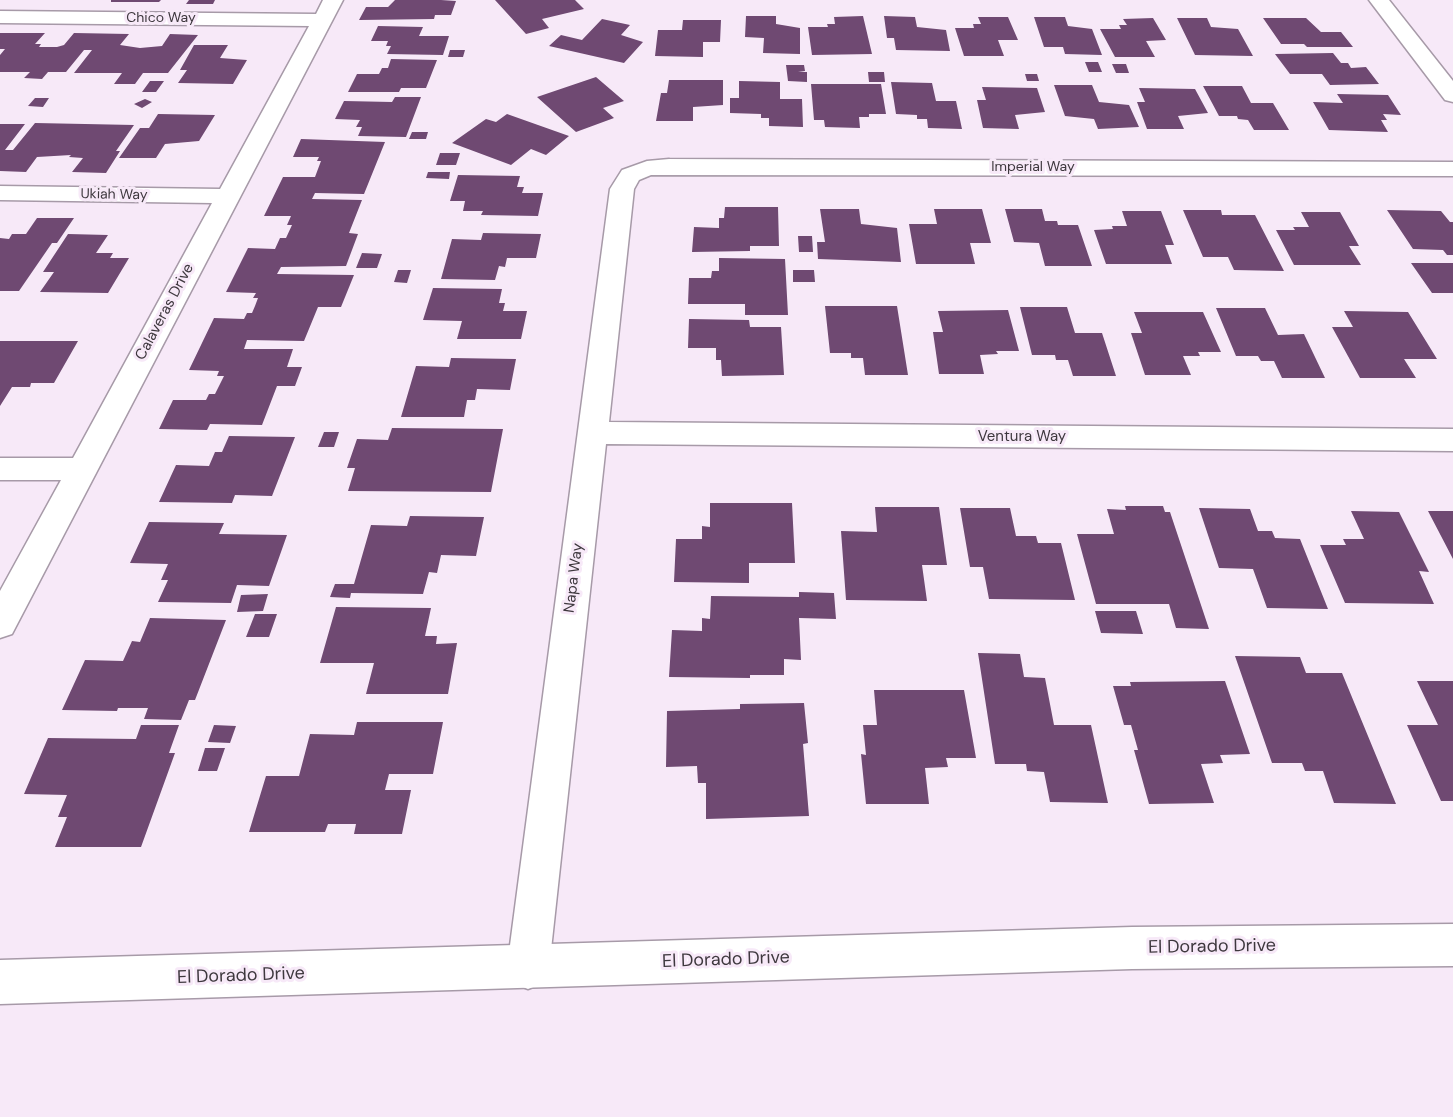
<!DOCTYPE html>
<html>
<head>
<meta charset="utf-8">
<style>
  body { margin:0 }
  canvas { display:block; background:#f7e9f8 }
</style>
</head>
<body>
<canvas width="1453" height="1117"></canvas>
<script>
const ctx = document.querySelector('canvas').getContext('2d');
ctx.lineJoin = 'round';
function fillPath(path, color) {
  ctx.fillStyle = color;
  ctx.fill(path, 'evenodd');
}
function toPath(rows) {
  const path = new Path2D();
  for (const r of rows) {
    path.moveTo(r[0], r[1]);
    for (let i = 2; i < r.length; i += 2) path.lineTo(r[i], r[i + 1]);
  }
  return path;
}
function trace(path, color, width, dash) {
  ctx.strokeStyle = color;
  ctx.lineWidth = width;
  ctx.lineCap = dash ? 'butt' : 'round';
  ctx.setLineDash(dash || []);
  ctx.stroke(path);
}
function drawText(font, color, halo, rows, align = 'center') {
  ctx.font = font + ' "DM Sans",sans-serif';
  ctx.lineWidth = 6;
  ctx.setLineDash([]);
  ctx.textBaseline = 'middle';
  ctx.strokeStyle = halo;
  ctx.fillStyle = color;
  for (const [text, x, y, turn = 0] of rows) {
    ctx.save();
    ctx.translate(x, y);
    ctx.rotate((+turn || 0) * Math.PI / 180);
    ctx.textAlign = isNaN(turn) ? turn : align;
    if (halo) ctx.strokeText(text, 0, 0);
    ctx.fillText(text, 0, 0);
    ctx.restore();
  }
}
const building = toPath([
  [111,0,161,0,159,2,111,2],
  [189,0,215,0,213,4,186,4],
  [395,0,441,0,456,1,451,15,435,15,434,19,359,20,366,7,388,7],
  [495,0,575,0,584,9,542,19,549,28,526,34],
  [746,16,776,16,776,24,800,28,800,54,763,53,764,38,745,37],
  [863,16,872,54,812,55,808,27,828,27,827,24,835,24,834,17],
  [884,16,915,17,917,27,946,30,950,51,896,50,894,38,887,38],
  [978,17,1008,17,1018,40,998,40,1004,56,964,56,955,28,974,28,973,24,981,24],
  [1034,17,1065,17,1068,26,1092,29,1102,55,1065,54,1063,47,1044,47],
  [1153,18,1166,40,1146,41,1155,57,1115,57,1100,29,1121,29,1119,25,1127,25,1123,19],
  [1177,18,1207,18,1211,27,1238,29,1253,56,1195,55],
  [1263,18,1306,18,1321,32,1341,32,1353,47,1307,47,1304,44,1281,44],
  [602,19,630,25,621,35,643,42,624,63,549,46,561,35,582,40],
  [683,20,721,20,720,42,703,42,703,57,655,56,658,30,682,30],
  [378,26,423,27,419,36,449,36,443,55,387,54,391,46,386,46,388,41,371,41],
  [0,33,45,33,35,44,41,44,39,47,57,47,64,45,74,33,129,34,120,45,140,48,162,46,170,34,198,35,168,73,143,73,135,84,114,84,122,73,74,73,92,50,84,50,66,72,48,72,42,79,24,78,30,72,0,72,0,55,5,49,0,49],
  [194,45,228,45,220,58,247,60,233,84,178,83,187,70,180,70],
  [450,50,465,50,463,57,448,57],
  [1333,53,1341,63,1348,63,1351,68,1366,67,1379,84,1330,85,1322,74,1290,74,1275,54],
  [391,59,437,60,426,88,401,88,399,92,348,92,357,74,379,74,382,68,388,68],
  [1085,62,1098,62,1102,72,1089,72],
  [1112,64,1126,64,1129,73,1116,73],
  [786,65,804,65,805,71,798,72,807,72,807,82,788,81],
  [868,72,884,72,885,82,869,82],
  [1025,74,1037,74,1039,81,1027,81],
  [596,77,624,101,603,108,614,118,576,132,537,97],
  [669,80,723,80,723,105,693,107,693,121,656,121,661,93,667,93],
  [150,81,164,81,156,92,142,92],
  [739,81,780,82,780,99,802,99,803,127,769,126,769,118,761,118,761,114,730,113,730,98,739,98],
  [891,82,932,83,936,101,956,101,962,129,928,128,927,119,917,119,917,115,896,114],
  [811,84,881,84,886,114,869,114,869,117,859,117,860,128,825,127,824,120,814,120],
  [1054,85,1092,85,1099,102,1129,105,1139,127,1098,129,1094,119,1065,116],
  [1203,86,1242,86,1251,103,1273,103,1289,130,1254,130,1248,120,1238,119,1237,116,1219,116],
  [982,87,1037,88,1045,112,1015,115,1019,129,983,128,977,100,986,100],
  [1139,88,1195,89,1208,113,1178,116,1184,129,1147,129,1137,102,1145,102],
  [1337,94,1388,95,1401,115,1383,114,1387,120,1381,120,1388,132,1329,130,1313,102,1343,103],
  [395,97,421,97,406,137,358,136,362,127,356,127,360,120,335,119,344,101,392,102],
  [35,98,49,98,43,107,28,106],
  [145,99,152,102,142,108,134,104],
  [158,114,215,115,199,141,165,144,156,158,119,158,140,128,149,128],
  [507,114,569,136,546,155,531,149,511,165,452,143,486,119,496,122],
  [35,123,85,124,134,125,116,151,120,151,106,173,72,172,83,158,69,157,71,155,37,157,26,172,0,171,0,124,25,124,5,150,13,150],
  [412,132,428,132,426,139,409,139],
  [301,139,385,142,364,194,315,193,312,199,362,200,349,233,358,234,346,266,281,267,277,274,354,275,341,307,318,307,304,341,247,340,244,349,293,349,287,367,302,367,295,386,277,386,262,425,210,424,207,430,159,429,173,400,206,400,209,394,215,394,224,376,217,376,219,371,189,370,214,318,244,319,247,313,252,313,255,306,258,298,253,298,256,293,226,292,248,248,275,249,280,238,286,238,292,225,287,225,291,216,264,216,283,177,315,177,321,161,317,161,319,157,293,157],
  [440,153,460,153,456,165,436,165],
  [428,172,450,172,449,179,426,178],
  [458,175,520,176,517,187,524,187,522,193,543,193,538,216,481,215,483,211,463,211,465,201,450,201],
  [725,207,778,207,779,246,750,246,750,251,692,252,694,227,719,228,719,218,724,218],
  [820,209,859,209,861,224,897,228,901,262,818,259,817,242,825,242],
  [934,209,982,209,991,243,970,243,975,264,916,264,909,224,937,224],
  [1005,209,1042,209,1045,221,1057,221,1058,225,1078,225,1092,266,1045,266,1039,243,1014,242],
  [1183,210,1221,210,1222,215,1255,215,1284,271,1234,270,1228,257,1203,257],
  [1387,210,1441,211,1450,222,1453,222,1453,255,1447,255,1443,250,1413,249],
  [1122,211,1161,211,1174,245,1165,245,1172,264,1106,264,1094,230,1113,229,1112,226,1127,226],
  [1301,212,1340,212,1359,246,1349,246,1361,265,1294,265,1276,230,1295,230,1293,227,1309,227],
  [37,218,74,218,57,243,52,243,19,291,0,291,0,238,9,239,12,234,26,234],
  [483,233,541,234,536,258,507,258,505,267,499,266,495,280,441,279,452,239,481,240],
  [68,234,108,235,96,253,113,253,110,258,129,258,108,293,40,292,54,272,43,272],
  [798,236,812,236,813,252,799,252],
  [362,253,382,254,377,268,356,268],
  [719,258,785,259,788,315,745,315,745,304,688,304,689,278,711,278,712,271,719,271],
  [1411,263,1453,263,1453,293,1432,293],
  [398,270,411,270,407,283,394,282],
  [793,270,814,270,815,282,793,282],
  [433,288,502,289,499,303,505,303,503,311,527,311,521,339,457,339,462,321,423,320],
  [825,306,897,306,908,375,865,375,863,358,851,358,851,353,830,353],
  [1020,307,1067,307,1075,333,1102,333,1116,376,1073,376,1068,360,1056,360,1055,355,1032,355],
  [1216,308,1265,308,1278,335,1304,334,1325,378,1282,378,1274,361,1261,361,1258,356,1236,356],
  [1008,310,1019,351,996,351,998,354,980,355,984,374,939,374,933,332,943,332,938,311],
  [1344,311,1408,312,1437,359,1404,359,1416,378,1360,378,1332,327,1353,327],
  [1134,312,1203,312,1221,352,1198,352,1200,356,1183,356,1191,375,1145,375,1131,333,1142,333],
  [689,319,749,320,750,327,781,327,784,375,722,376,721,360,716,360,716,348,688,348],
  [0,341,78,341,54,383,31,383,30,387,12,387,0,406],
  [451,358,516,359,510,390,477,389,475,400,467,400,464,417,401,417,416,366,449,367],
  [392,428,503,429,491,492,348,491,355,468,347,468,357,439,388,440],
  [324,432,339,432,334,447,318,447],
  [229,436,295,437,272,496,235,495,232,503,159,502,176,465,209,466,215,452,222,452],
  [710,503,792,503,795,563,749,563,749,583,674,582,676,539,702,539,702,526,710,527],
  [1125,506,1163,506,1165,512,1170,512,1209,629,1176,628,1169,604,1096,604,1077,534,1114,534,1107,509,1126,510],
  [875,507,939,507,947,565,922,565,927,601,846,600,841,531,877,532],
  [960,508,1010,508,1016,536,1036,536,1038,543,1061,543,1075,600,989,599,983,567,970,567],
  [1199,508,1250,509,1258,531,1272,531,1275,538,1300,539,1328,609,1267,608,1253,569,1219,568],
  [1351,511,1399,512,1429,572,1419,571,1434,604,1345,603,1320,545,1346,545,1343,539,1364,539],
  [1428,511,1453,511,1453,559],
  [410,516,484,517,476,556,441,555,437,573,429,572,423,594,351,593,350,598,330,597,335,584,354,584,371,525,407,526],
  [149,522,224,523,219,534,287,535,269,586,237,585,231,603,158,602,168,580,161,580,168,564,130,563],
  [799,592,834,593,836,619,799,618,801,660,784,659,784,675,750,675,750,678,669,677,672,630,702,631,702,618,710,619,711,596,799,597],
  [268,594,263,611,237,612,241,595],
  [336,607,431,608,425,636,437,636,436,644,457,643,448,694,366,694,374,663,320,663],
  [1095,611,1136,611,1143,634,1101,633],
  [255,614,277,614,269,637,246,637],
  [150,618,226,620,195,700,189,700,181,720,144,719,148,708,118,708,117,711,62,710,85,660,123,661,132,641,140,642],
  [978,653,1020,654,1024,677,1045,678,1054,725,1091,725,1108,803,1050,802,1044,772,1027,771,1026,764,995,764],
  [1235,656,1300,657,1306,673,1342,673,1396,804,1334,803,1323,771,1305,771,1302,763,1272,763],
  [1225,681,1250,754,1220,755,1223,763,1201,764,1214,803,1149,804,1134,750,1138,750,1131,725,1124,725,1113,686,1131,686,1130,682],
  [1417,681,1453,681,1453,801,1441,801,1407,725,1438,725],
  [874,690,964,690,976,758,946,758,948,767,925,768,929,804,866,804,861,754,866,755,863,725,877,725],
  [804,703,808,743,803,744,809,816,706,819,706,783,698,783,697,766,666,767,667,711,740,709,740,704],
  [357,722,443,722,433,774,389,774,385,790,411,790,402,834,354,834,356,824,328,824,325,832,249,832,266,776,299,776,310,734,354,735],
  [141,725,179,725,169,753,175,753,141,847,55,847,67,817,58,817,67,795,24,794,48,738,136,739],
  [214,725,236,726,230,743,208,742],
  [205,748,225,748,217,771,198,771]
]);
const street = toPath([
  [323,0,343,0,12,634,0,638,0,591,61,480,0,480,0,458,73,458,212,203,0,200,0,186,220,189,309,26,0,23,0,11,316,14,323,0],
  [1369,0,1389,0,1453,81,1453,102,1445,100,1369,0],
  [669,159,1453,162,1453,176,651,175,639,180,634,189,609,422,1453,429,1453,451,606,444,549,968,543,983,528,989,513,983,507,968,610,189,622,170,647,161,669,159]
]);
const secondary = toPath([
  [1453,924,1453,966,1132,969,0,1004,0,960,1132,927,1453,924]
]);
const farStreetnames = [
  ["Chico Way",161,18],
  ["Imperial Way",1033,167],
  ["Ukiah Way",114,195,1]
];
const streetNames = [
  ["Calaveras Drive",165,312,-62],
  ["Ventura Way",1022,437],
  ["Napa Way",574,578,-83]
];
const nearStreetnames = [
  ["El Dorado Drive",1212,947,-1],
  ["El Dorado Drive",726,960,-2],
  ["El Dorado Drive",241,976,-2]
];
fillPath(building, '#6f4972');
trace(street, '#a79aa8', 3);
trace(secondary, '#a79aa8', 3);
fillPath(street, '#fff');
fillPath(secondary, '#fff');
drawText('14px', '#3e383e', '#f7e9f8', farStreetnames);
drawText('15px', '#3e383e', '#f7e9f8', streetNames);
drawText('18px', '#3e383e', '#f7e9f8', nearStreetnames);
</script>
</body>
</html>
